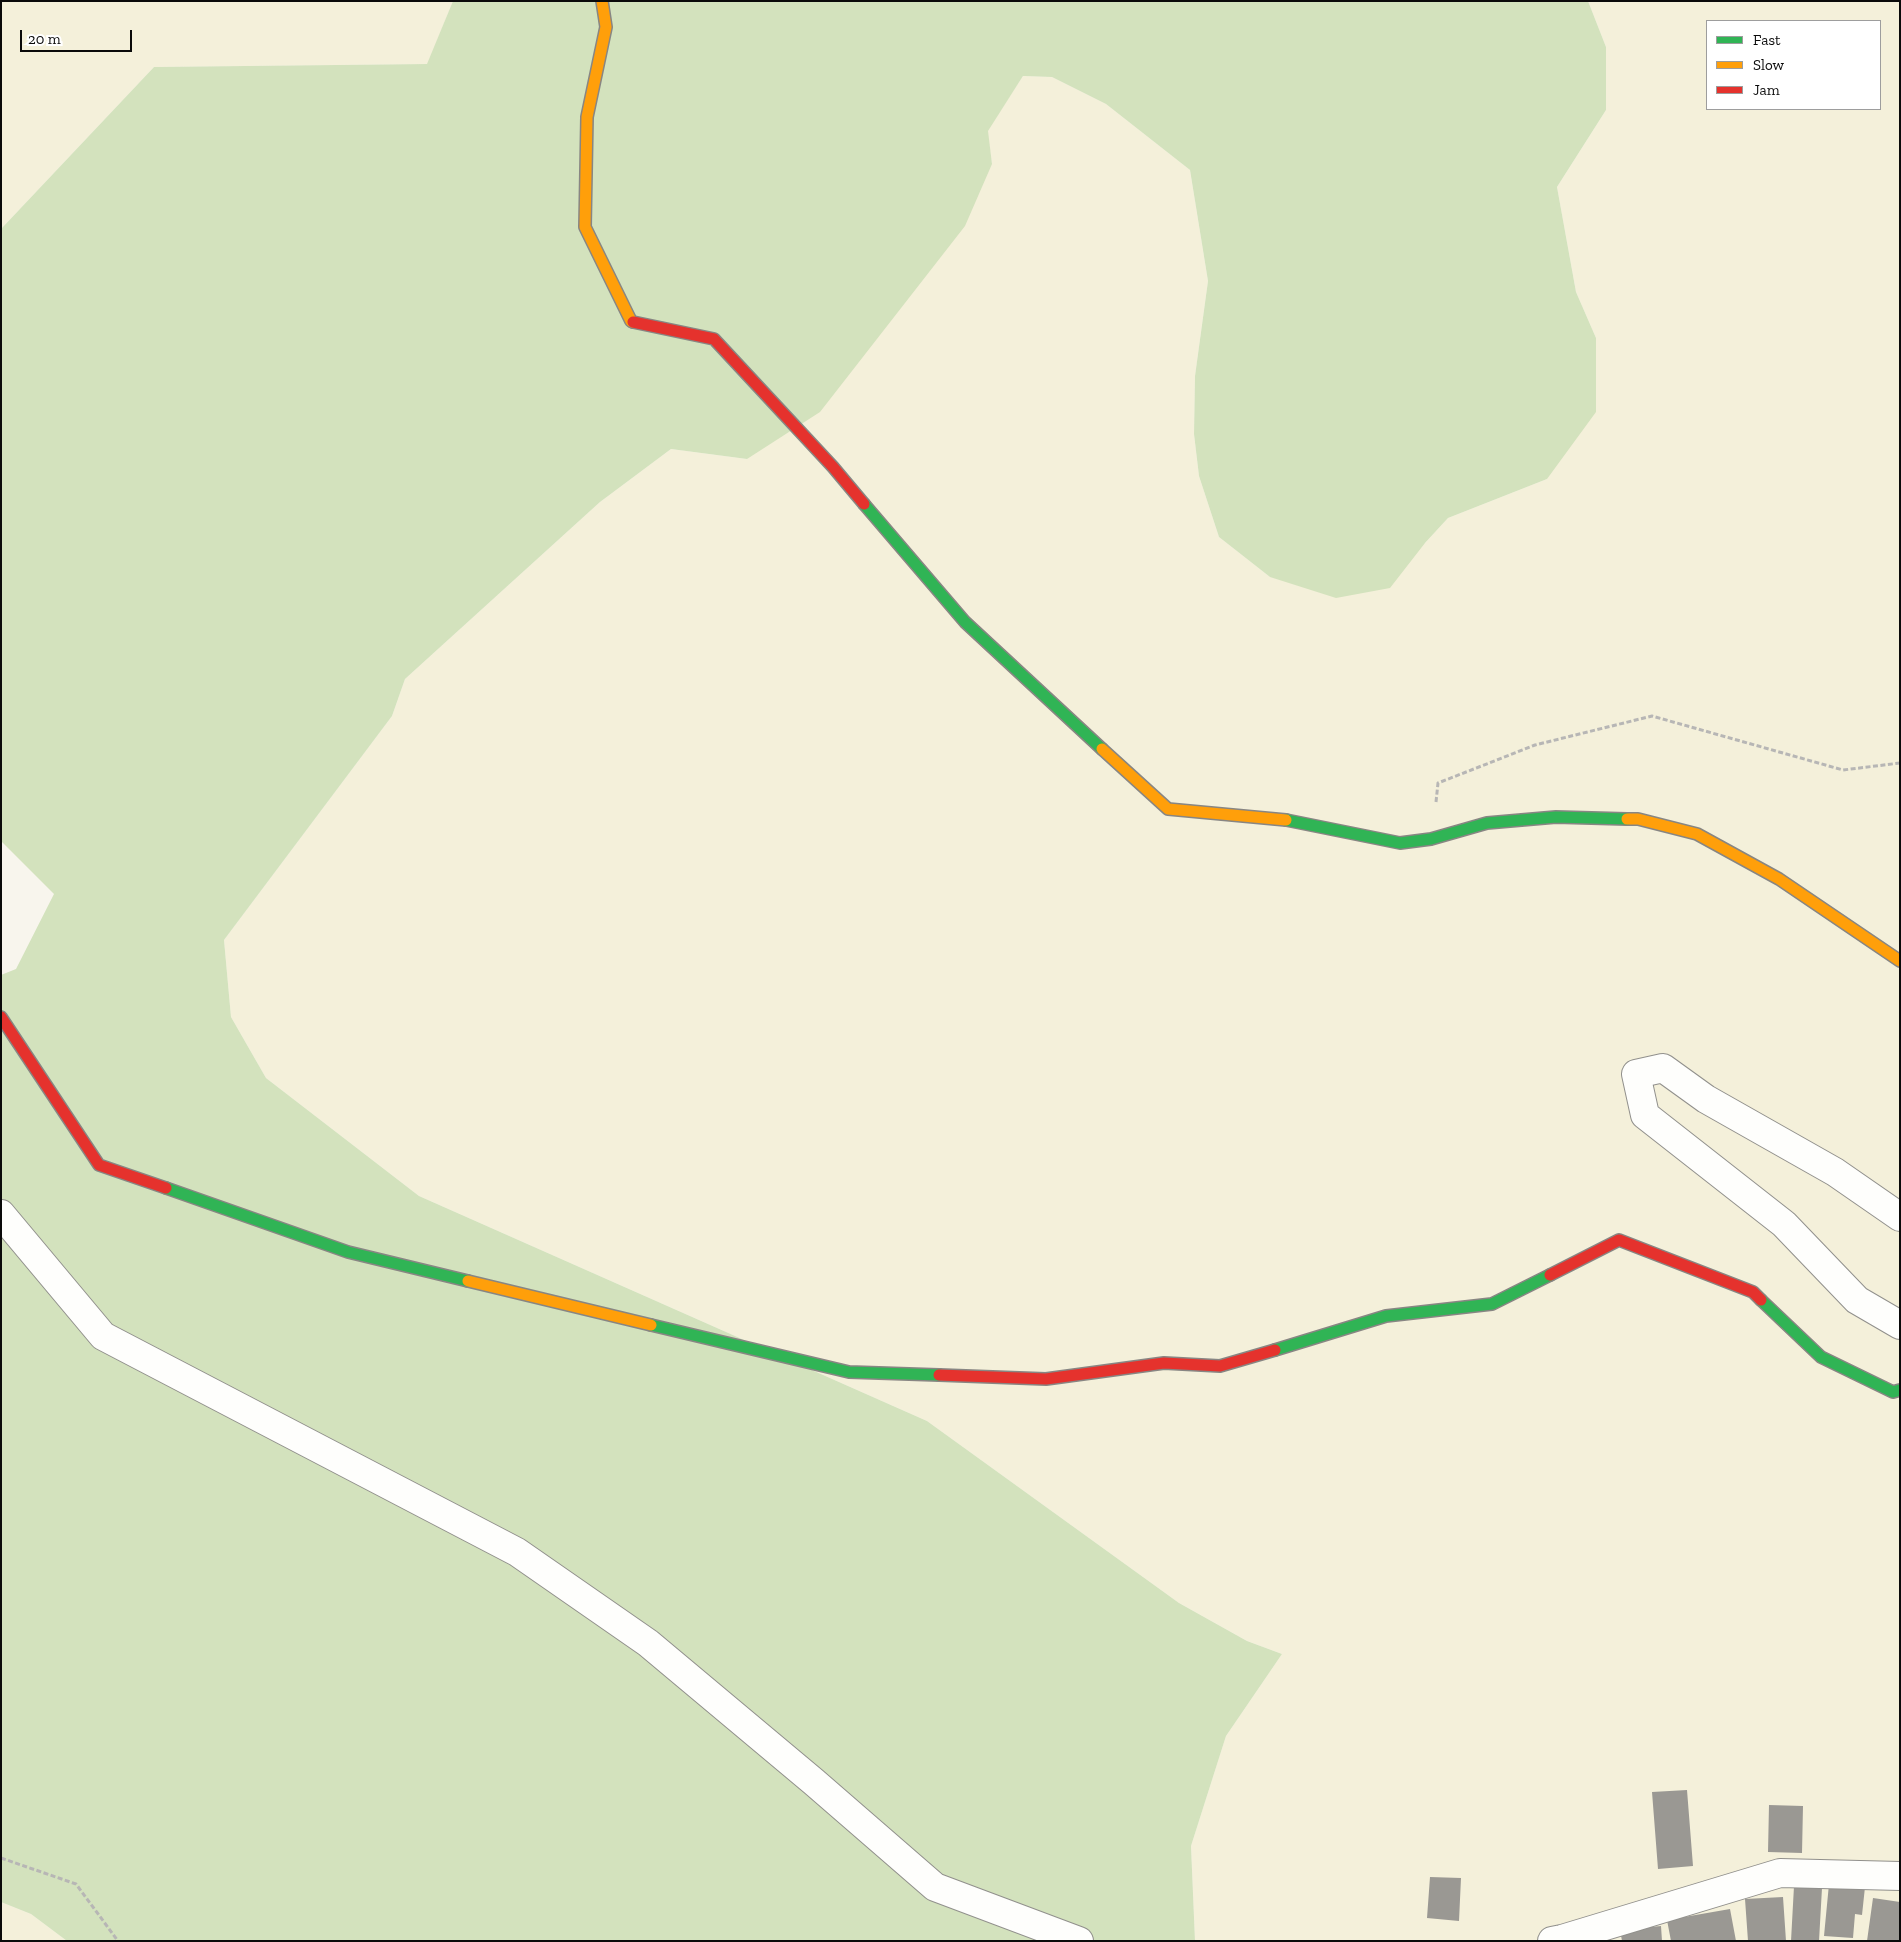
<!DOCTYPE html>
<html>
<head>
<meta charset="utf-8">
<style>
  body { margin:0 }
  #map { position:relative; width:1901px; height:1942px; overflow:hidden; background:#f8f5ed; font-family:"Zilla Slab",serif }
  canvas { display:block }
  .frame { position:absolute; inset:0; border:2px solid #0a0a0a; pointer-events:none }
  .legend { position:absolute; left:1706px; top:20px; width:175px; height:90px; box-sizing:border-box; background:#fff; border:1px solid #9d9d9d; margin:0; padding:6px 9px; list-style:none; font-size:15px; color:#0a0a0a }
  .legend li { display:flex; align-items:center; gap:10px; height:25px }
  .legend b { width:25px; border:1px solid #9d9d9d }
  .scale { position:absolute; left:20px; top:30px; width:112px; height:22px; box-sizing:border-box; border:2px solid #0a0a0a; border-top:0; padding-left:6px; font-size:15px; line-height:18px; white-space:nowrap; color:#0a0a0a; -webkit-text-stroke:4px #fff; paint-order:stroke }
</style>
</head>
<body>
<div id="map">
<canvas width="1901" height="1942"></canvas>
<div class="frame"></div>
<ul class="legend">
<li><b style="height:6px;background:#30b455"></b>Fast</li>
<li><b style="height:6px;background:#ff9f0a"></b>Slow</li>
<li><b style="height:6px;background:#e5322d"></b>Jam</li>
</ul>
<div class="scale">20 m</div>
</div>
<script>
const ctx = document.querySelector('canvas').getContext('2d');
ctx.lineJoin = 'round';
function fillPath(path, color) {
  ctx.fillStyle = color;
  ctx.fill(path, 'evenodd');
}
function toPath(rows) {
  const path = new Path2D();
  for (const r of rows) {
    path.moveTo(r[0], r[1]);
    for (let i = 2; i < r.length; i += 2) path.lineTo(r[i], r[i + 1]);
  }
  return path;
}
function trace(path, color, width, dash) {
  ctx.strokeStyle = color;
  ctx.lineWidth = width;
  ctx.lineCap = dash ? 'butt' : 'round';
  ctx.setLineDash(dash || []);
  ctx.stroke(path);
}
const farmland = toPath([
  [1,1,453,1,428,64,154,67,1,229],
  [1588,1,1900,1,1900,1941,1195,1941,1191,1846,1226,1736,1282,1654,1247,1641,1179,1603,927,1421,419,1196,266,1078,231,1017,224,940,392,716,405,679,600,502,671,449,747,459,992,164,987,131,1023,76,1052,77,1106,104,1190,170,1208,281,1195,376,1194,434,1199,476,1219,537,1270,577,1425,543,1448,518,1547,479,1596,338,1576,292,1557,187,1606,110,1606,47],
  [1707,21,1880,21,1880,109,1707,109],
  [1,1902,31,1914,67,1941,1,1941]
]);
const forest = toPath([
  [453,1,1588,1,1606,47,1606,110,1557,187,1576,292,1596,338,1596,412,1547,479,1448,518,1425,543,1390,588,1336,598,1270,577,1219,537,1199,476,1194,434,1195,376,1208,281,1190,170,1106,104,1052,77,1023,76,988,131,992,164,965,226,820,412,747,459,671,449,600,502,405,679,392,716,224,940,231,1017,266,1078,419,1196,927,1421,1179,1603,1247,1641,1282,1654,1226,1736,1191,1846,1195,1941,67,1941,31,1914,1,1902,1,975,16,969,54,894,1,841,1,229,154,67,427,64]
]);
const building = toPath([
  [1687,1790,1693,1866,1658,1869,1652,1792],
  [1769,1805,1803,1806,1802,1853,1768,1852],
  [1430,1877,1461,1878,1459,1921,1427,1918],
  [1829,1884,1865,1887,1862,1915,1855,1914,1853,1938,1824,1936],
  [1794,1886,1822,1888,1819,1941,1791,1941],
  [1783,1897,1786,1941,1748,1941,1745,1899],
  [1873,1898,1900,1902,1900,1941,1867,1941],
  [1730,1909,1736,1941,1671,1941,1667,1920],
  [1661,1926,1662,1941,1622,1941,1620,1930]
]);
const path = toPath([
  [1436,802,1438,783,1535,745,1652,716,1843,770,1900,763],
  [1,1858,76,1884,118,1941]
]);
const street = toPath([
  [1,1214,103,1336,517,1552,648,1643,814,1782,935,1887,1079,1941],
  [1900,1217,1835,1172,1706,1099,1663,1068,1636,1074,1645,1115,1784,1224,1857,1300,1900,1325],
  [1552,1941,1562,1939,1780,1873,1900,1876]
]);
const fast = toPath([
  [864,504,965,622,1102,749],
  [1286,820,1400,843,1431,839,1487,823,1556,817,1627,819],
  [166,1188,348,1252,468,1281],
  [1761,1300,1821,1357,1893,1392,1900,1390],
  [651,1325,849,1372,939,1375],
  [1275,1350,1386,1316,1492,1304,1550,1275]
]);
const slow = toPath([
  [602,1,606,27,587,117,585,227,631,321,633,322],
  [1102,749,1168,809,1286,820],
  [1627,819,1638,819,1697,834,1779,879,1900,961],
  [468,1281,651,1325]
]);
const jam = toPath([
  [633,322,714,339,833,467,864,504],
  [1,1017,99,1165,166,1188],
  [1550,1275,1619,1240,1753,1292,1761,1300],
  [939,1375,1046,1379,1164,1363,1220,1366,1275,1350]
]);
fillPath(farmland, '#f4f0da');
fillPath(forest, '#d3e2bd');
fillPath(building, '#9a9893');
trace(street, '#91908c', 30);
trace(fast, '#888683', 14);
trace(slow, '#888683', 14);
trace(jam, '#888683', 14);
trace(path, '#b7b6b5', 3, [5, 2.5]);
trace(street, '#fefefc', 28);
trace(fast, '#30b455', 11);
trace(slow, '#ff9f0a', 11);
trace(jam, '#e5322d', 11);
</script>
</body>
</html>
